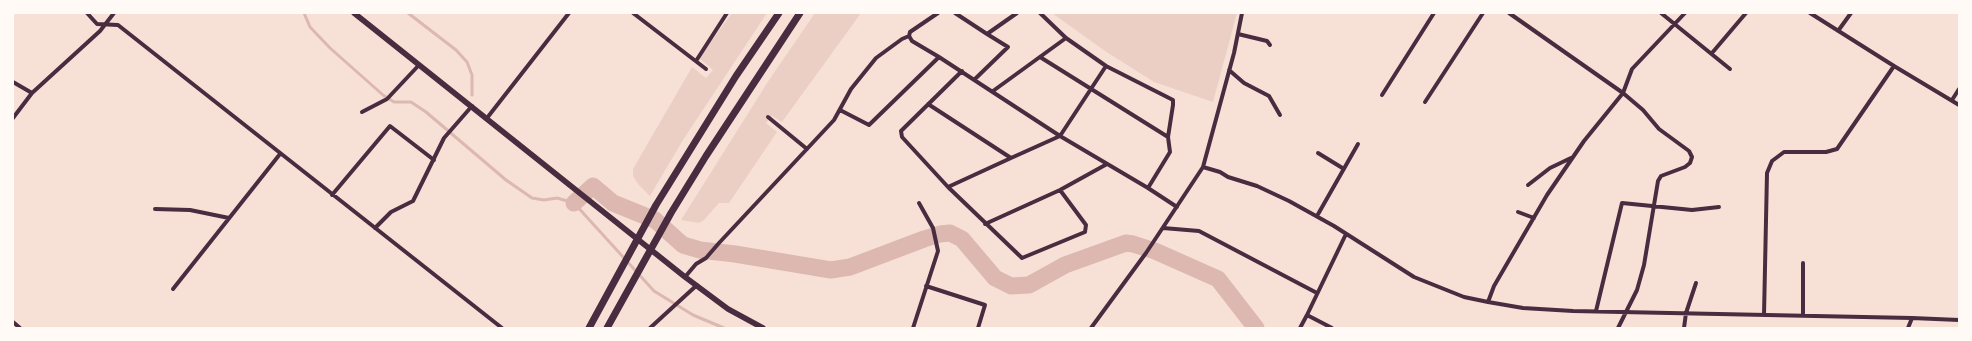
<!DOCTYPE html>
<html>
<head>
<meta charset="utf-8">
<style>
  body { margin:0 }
  #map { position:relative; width:1972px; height:341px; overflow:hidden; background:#f7e1d7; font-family:"Open Sans",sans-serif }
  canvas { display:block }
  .frame { position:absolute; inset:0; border:14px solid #fffaf5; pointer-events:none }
</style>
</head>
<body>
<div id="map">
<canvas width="1972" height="341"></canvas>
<div class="frame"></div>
</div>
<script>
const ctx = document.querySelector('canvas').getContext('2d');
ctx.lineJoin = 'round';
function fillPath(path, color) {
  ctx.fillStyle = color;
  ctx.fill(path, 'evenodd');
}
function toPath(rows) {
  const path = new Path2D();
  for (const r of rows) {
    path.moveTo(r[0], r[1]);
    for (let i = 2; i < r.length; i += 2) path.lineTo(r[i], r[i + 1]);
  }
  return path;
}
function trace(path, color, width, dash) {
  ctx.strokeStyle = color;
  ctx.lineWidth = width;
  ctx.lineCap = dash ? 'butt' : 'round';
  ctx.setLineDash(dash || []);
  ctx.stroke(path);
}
const green = toPath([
  [732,13,767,13,683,140,650,196,638,184,633,176,633,169,692,67,706,78,713,70,699,58],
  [815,13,861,13,782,122,772,116,766,123,777,132,729,203,719,203,704,220,699,223,681,220,769,80],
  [1052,13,1237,13,1213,102,1154,82,1105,51]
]);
const stream = toPath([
  [304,13,310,27,330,48,383,95,394,102,411,102,426,112,506,180,532,198,544,200,557,198,574,203,654,291,693,315,724,328],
  [408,13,456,50,467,62,472,75,472,95]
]);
const river = toPath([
  [574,203,593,186,613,203,655,220,683,245,700,250,735,254,831,270,850,267,924,239,940,234,950,233,962,239,995,278,1011,286,1029,285,1065,265,1126,243,1133,244,1155,251,1218,279,1256,328]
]);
const minor = toPath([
  [87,13,97,24,118,25,502,328],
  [633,13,706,69],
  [955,13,987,34,1017,13],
  [1040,13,1066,38,1106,66,1173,100,1173,105,1168,137],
  [1509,13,1623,93,1643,110,1659,129,1689,151,1692,157,1690,163,1685,167,1661,176,1658,181,1644,265,1637,290,1618,328],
  [1661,13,1730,69],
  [1810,13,1894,66,1959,105],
  [1838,31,1851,13],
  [1238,34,1267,41,1270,45],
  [909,36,912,41,939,57],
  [1712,53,1746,13],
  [1040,57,1168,137,1170,152,1148,188,1177,207],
  [696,61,727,13],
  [1229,70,1244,83,1269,96,1280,115],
  [962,71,901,131,902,137,948,187,1022,258,1085,232,1086,225,1060,190],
  [975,79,1008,47,987,34],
  [13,82,32,93],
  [993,91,1066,38],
  [1382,95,1434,13],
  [1952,100,1959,89],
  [1425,102,1483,13],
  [928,104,1011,158,1060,136,1106,66],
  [840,110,869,125,939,57,1060,136,1148,188],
  [362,112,387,99,419,65],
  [768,117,807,149],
  [13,118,32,93,100,31,114,13],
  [487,118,569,13],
  [1318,153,1344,169],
  [1203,167,1220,172,1228,177,1257,186,1289,201,1334,226,1414,277,1464,297,1488,302,1523,308,1573,311,1912,318],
  [1528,185,1550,168,1573,157],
  [948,187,1011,158],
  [332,195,390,126,434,160],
  [155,209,190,210,229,218],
  [1518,212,1534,218],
  [1317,216,1358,144],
  [985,224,1060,190,1107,164],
  [375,228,391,212,413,201,444,138,472,106],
  [1163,228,1199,231,1317,293],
  [1803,263,1803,315],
  [685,277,696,264,706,258,719,243,834,120,851,89,876,58,902,39,909,36,910,32,938,13],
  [926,286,985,305,978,328],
  [173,289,280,154],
  [1488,302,1494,286,1547,195,1584,141,1623,93,1632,69,1685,13],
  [1596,311,1622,203,1692,210,1719,207],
  [1307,315,1346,234],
  [1764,315,1767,173,1772,161,1784,152,1826,152,1837,149,1894,66],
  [13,322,20,328],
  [650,328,697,285],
  [913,328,938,251,933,228,919,203],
  [1091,328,1146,253,1203,167,1234,53,1242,13],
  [1300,328,1307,315,1332,328],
  [1684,328,1686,313,1696,283],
  [1908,328,1912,318,1959,320]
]);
const secondary = toPath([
  [354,13,685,277,728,309,763,328]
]);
const motorway = toPath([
  [589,328,656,205,736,76,779,13],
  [607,328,671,213,706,156,800,13]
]);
fillPath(green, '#ebcfc5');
trace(stream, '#dcb8b0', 3);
trace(river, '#dcb8b0', 17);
trace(minor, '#4a2c40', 4);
trace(secondary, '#4a2c40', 5.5);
trace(motorway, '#4a2c40', 7);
</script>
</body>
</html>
